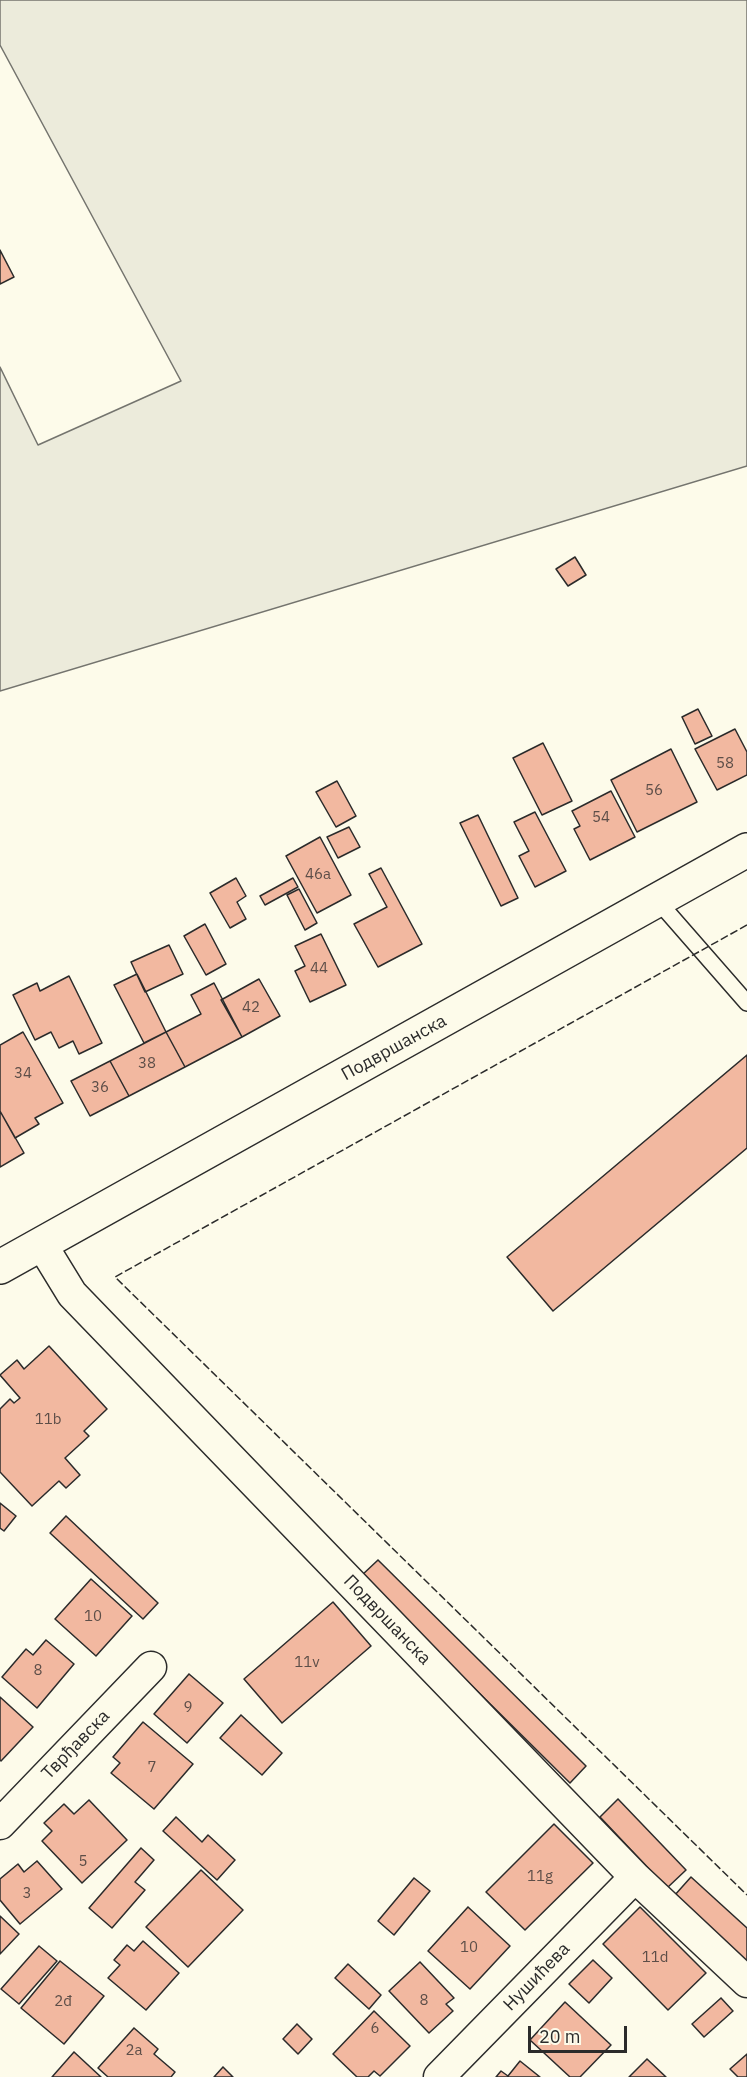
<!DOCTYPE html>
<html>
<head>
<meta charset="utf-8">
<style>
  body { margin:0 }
  #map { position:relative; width:747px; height:2077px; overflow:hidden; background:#fdfbea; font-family:"IBM Plex Sans",sans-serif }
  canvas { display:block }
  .scale { position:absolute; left:528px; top:2026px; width:99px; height:27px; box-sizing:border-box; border:3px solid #2b2b2b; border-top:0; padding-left:8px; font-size:18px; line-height:21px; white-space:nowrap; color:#2b2b2b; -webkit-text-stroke:4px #fdfbea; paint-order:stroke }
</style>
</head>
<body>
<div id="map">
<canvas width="747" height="2077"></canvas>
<div class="scale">20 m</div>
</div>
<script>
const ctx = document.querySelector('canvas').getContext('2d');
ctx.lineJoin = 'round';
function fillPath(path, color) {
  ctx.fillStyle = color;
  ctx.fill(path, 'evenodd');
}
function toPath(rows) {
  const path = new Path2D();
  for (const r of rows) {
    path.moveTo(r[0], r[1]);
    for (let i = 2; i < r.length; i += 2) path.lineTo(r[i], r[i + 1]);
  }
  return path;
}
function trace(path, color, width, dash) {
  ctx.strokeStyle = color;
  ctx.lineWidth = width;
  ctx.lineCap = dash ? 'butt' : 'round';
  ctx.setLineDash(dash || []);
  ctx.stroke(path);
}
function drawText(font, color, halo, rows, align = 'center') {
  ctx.font = font + ' "IBM Plex Sans",sans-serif';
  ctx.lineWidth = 4.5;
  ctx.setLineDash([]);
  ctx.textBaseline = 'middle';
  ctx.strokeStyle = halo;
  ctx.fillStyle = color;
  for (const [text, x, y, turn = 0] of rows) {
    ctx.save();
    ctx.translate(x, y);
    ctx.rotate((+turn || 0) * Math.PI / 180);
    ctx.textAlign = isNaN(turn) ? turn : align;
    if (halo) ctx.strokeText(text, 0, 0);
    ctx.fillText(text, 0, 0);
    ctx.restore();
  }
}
const green = toPath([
  [0,0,747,0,747,466,0,691,0,367,38,445,181,381,0,45,0,0]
]);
const building = toPath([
  [0,250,14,277,0,284,0,250],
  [575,557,586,575,568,586,556,569,575,557],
  [698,709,712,736,695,744,682,717,698,709],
  [735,729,747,752,747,775,717,790,695,749,735,729],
  [543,743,572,801,542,815,513,758,543,743],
  [671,749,697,802,637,832,611,780,671,749],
  [337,781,356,816,336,827,316,792,337,781],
  [611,791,635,837,590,860,574,829,580,826,572,811,611,791],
  [535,812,566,871,535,887,519,856,529,851,514,822,535,812],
  [478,815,518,898,501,906,460,823,478,815],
  [349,827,360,847,338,858,327,837,349,827],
  [320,837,351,895,317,913,286,856,320,837],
  [381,868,422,944,378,967,354,924,387,907,369,874,381,868],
  [236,878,246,896,237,902,246,919,230,928,210,893,236,878],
  [293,878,298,887,265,905,260,896,293,878],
  [299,889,317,923,305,930,287,895,299,889],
  [205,924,226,964,206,975,184,936,205,924],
  [321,934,346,985,310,1002,295,971,305,966,295,946,321,934],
  [169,945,183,974,145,992,131,962,169,945],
  [137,974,166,1032,144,1043,114,985,137,974],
  [69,976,102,1043,79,1054,73,1041,59,1048,51,1032,35,1040,13,995,37,983,40,991,69,976],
  [259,979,280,1016,242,1037,221,1000,259,979],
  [214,983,242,1037,185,1067,166,1032,201,1014,191,995,214,983],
  [23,1032,63,1103,35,1118,39,1124,15,1138,0,1111,0,1045,23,1032],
  [166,1032,185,1067,129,1096,110,1061,166,1032],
  [747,1055,747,1148,553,1311,507,1257,747,1055],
  [110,1061,129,1096,90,1116,71,1081,110,1061],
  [0,1111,24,1153,0,1167,0,1111],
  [49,1346,107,1409,84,1431,89,1436,65,1458,80,1475,66,1488,59,1481,32,1506,0,1472,0,1409,10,1399,14,1403,20,1398,0,1375,17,1360,24,1369,49,1346],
  [0,1503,16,1516,4,1531,0,1528,0,1503],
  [66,1516,158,1603,143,1619,50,1533,66,1516],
  [378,1560,586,1766,570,1783,361,1576,378,1560],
  [91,1579,132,1616,96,1656,55,1619,91,1579],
  [333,1602,371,1646,282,1723,244,1679,333,1602],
  [46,1640,74,1664,37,1708,2,1677,26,1649,33,1655,46,1640],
  [189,1674,223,1703,187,1743,154,1714,189,1674],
  [0,1697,33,1727,1,1761,0,1760,0,1697],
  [241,1715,282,1753,262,1775,220,1738,241,1715],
  [143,1722,193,1764,154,1809,111,1773,120,1763,113,1757,143,1722],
  [618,1799,686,1870,667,1888,600,1817,618,1799],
  [89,1800,127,1840,82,1883,42,1841,52,1831,44,1823,64,1804,74,1814,89,1800],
  [176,1817,202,1842,208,1835,235,1860,217,1880,163,1831,176,1817],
  [554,1824,593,1863,525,1930,486,1892,554,1824],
  [141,1848,154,1860,135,1882,145,1890,112,1928,89,1908,141,1848],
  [37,1861,62,1889,20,1924,0,1900,0,1879,18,1864,24,1872,37,1861],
  [201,1870,243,1910,188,1967,146,1927,201,1870],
  [691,1877,747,1928,747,1963,674,1896,691,1877],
  [414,1878,430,1891,394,1935,378,1921,414,1878],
  [468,1907,510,1946,470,1989,428,1951,468,1907],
  [640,1907,706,1973,668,2010,603,1944,640,1907],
  [0,1916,19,1934,0,1954,0,1916],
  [143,1941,179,1973,146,2010,108,1978,120,1965,114,1960,127,1945,134,1951,143,1941],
  [39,1946,57,1961,19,2004,1,1989,39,1946],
  [593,1960,612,1978,589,2003,569,1984,593,1960],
  [60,1961,104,1996,64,2044,21,2008,60,1961],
  [420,1962,454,1998,446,2004,453,2011,429,2033,389,1991,420,1962],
  [348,1964,381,1995,369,2009,335,1978,348,1964],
  [721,1998,733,2011,704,2037,692,2024,721,1998],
  [565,2002,611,2045,580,2077,570,2077,530,2040,565,2002],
  [374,2011,410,2046,380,2076,374,2071,368,2077,357,2077,333,2054,374,2011],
  [297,2024,312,2039,298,2054,283,2039,297,2024],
  [134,2028,158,2049,154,2054,175,2072,171,2077,108,2077,98,2068,134,2028],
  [74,2052,101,2077,52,2077,74,2052],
  [747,2054,747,2077,738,2077,730,2069,747,2054],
  [647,2059,666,2077,629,2077,647,2059],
  [520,2061,540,2077,496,2077,501,2071,508,2076,520,2061],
  [223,2067,233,2077,214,2077,223,2067]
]);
const service = toPath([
  [657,900,747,1003]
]);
const minor = toPath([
  [42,1245,72,1294,635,1877,747,1982],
  [0,1824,151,1667],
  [439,2077,635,1877]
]);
const tertiary = toPath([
  [0,1267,747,850]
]);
const fence = toPath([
  [747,925,115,1277,747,1895]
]);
const numberNames = [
  ["58",725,764],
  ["56",654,791],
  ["54",601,818],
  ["46a",318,875],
  ["44",319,969],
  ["42",251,1008],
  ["38",147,1064],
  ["34",23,1074],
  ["36",100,1088],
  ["11b",48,1420],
  ["10",93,1617],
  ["11v",307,1663],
  ["8",38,1671],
  ["9",188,1708],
  ["7",152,1768],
  ["5",83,1862],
  ["11g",540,1877],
  ["3",27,1894],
  ["10",469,1948],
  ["11d",655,1958],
  ["8",424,2001],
  ["2đ",63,2002],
  ["6",375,2029],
  ["2a",134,2051]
];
const streetNames = [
  ["Подвршанска",394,1048,-29],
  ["Подвршанска",387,1620,46],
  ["Тврђавска",76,1745,-46],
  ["Нушићева",537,1977,-46]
];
fillPath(green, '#ecebdb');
trace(green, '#74746e', 1.5);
fillPath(building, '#f2b8a0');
trace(building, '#2b2b2b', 1.5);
trace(service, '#2b2b2b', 18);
trace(minor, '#2b2b2b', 33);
trace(tertiary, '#2b2b2b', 36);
trace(service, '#fdfbea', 15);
trace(minor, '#fdfbea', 30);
trace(tertiary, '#fdfbea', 33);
trace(fence, '#2b2b2b', 1.5, [8, 3]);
drawText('15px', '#5d4e48', null, numberNames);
drawText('18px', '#2b2b2b', '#fdfbea', streetNames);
</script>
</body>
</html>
